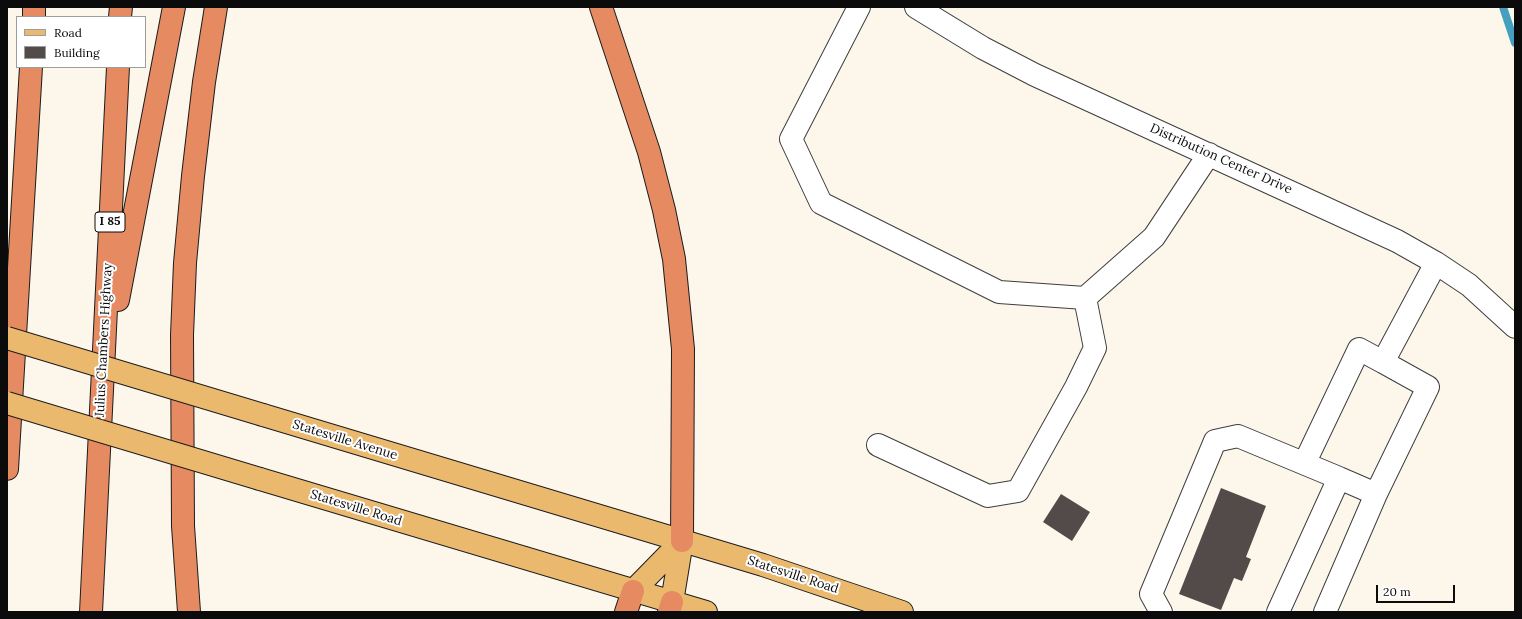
<!DOCTYPE html>
<html>
<head>
<meta charset="utf-8">
<style>
  body { margin:0 }
  #map { position:relative; width:1522px; height:619px; overflow:hidden; background:#fdf7eb; font-family:Lora,serif }
  canvas { display:block }
  .frame { position:absolute; inset:0; border:8px solid #0b0b0b; pointer-events:none }
  .legend { position:absolute; left:16px; top:16px; width:130px; height:52px; box-sizing:border-box; background:#fff; border:1px solid #9d9d9d; margin:0; padding:5px 7px; list-style:none; font-size:12px; color:#0b0b0b }
  .legend li { display:flex; align-items:center; gap:8px; height:20px }
  .legend b { width:20px; border:1px solid #9d9d9d }
  .scale { position:absolute; left:1376px; top:585px; width:79px; height:18px; box-sizing:border-box; border:2px solid #0b0b0b; border-top:0; padding-left:5px; font-size:12px; line-height:14px; white-space:nowrap; color:#0b0b0b; -webkit-text-stroke:3px #fff; paint-order:stroke }
</style>
</head>
<body>
<div id="map">
<canvas width="1522" height="619"></canvas>
<div class="frame"></div>
<ul class="legend">
<li><b style="height:5px;background:#eab96e"></b>Road</li>
<li><b style="height:11px;background:#524b49"></b>Building</li>
</ul>
<div class="scale">20 m</div>
</div>
<script>
const ctx = document.querySelector('canvas').getContext('2d');
ctx.lineJoin = 'round';
function toPath(rows) {
  const path = new Path2D();
  for (const r of rows) {
    path.moveTo(r[0], r[1]);
    for (let i = 2; i < r.length; i += 2) path.lineTo(r[i], r[i + 1]);
  }
  return path;
}
function trace(path, color, width, dash) {
  ctx.strokeStyle = color;
  ctx.lineWidth = width;
  ctx.lineCap = dash ? 'butt' : 'round';
  ctx.setLineDash(dash || []);
  ctx.stroke(path);
}
function fillPath(path, color) {
  ctx.fillStyle = color;
  ctx.fill(path, 'evenodd');
}
function drawText(font, color, halo, rows, align = 'center') {
  ctx.font = font + ' Lora,serif';
  ctx.lineWidth = 4;
  ctx.setLineDash([]);
  ctx.textBaseline = 'middle';
  ctx.strokeStyle = halo;
  ctx.fillStyle = color;
  for (const [text, x, y, turn = 0] of rows) {
    ctx.save();
    ctx.translate(x, y);
    ctx.rotate((+turn || 0) * Math.PI / 180);
    ctx.textAlign = isNaN(turn) ? turn : align;
    if (halo) ctx.strokeText(text, 0, 0);
    ctx.fillText(text, 0, 0);
    ctx.restore();
  }
}
const stream = toPath([
  [1503,7,1515,43]
]);
const building = toPath([
  [1221,488,1266,506,1246,557,1251,559,1242,581,1234,578,1221,610,1179,594],
  [1061,494,1090,512,1072,541,1043,522]
]);
const minor = toPath([
  [859,7,791,139,821,203,999,292,1085,298,1154,237,1209,154],
  [916,7,983,48,1035,75,1397,241,1436,263,1469,285,1515,327],
  [878,445,988,496,1018,491,1076,387,1095,348,1085,298],
  [1305,462,1359,349,1383,362],
  [1161,612,1151,594,1215,441,1238,436,1339,478],
  [1278,612,1339,478,1376,494,1428,387,1383,362,1436,263],
  [1325,612,1376,494]
]);
const major = toPath([
  [263,415,763,565,902,612],
  [260,479,706,612],
  [633,591,682,541],
  [672,602,682,541]
]);
const highway = toPath([
  [601,7,649,152,664,210,674,259,683,349,682,541],
  [34,17,34,7],
  [120,17,121,7],
  [118,300,174,7],
  [7,469,31,67],
  [91,612,118,67],
  [189,612,183,526,182,335,185,263,193,176,204,82,216,7],
  [626,612,633,591],
  [669,612,672,602]
]);
const majorBridge = toPath([
  [7,338,263,415],
  [7,403,260,479]
]);
const shields = [
  [110,222,30]
];
const shieldNames = [
  ["I 85",110,222]
];
const streetNames = [
  ["Distribution Center Drive",1221,159,24],
  ["Julius Chambers Highway",104,340,-87],
  ["Statesville Avenue",345,440,17],
  ["Statesville Road",356,508,17],
  ["Statesville Road",793,575,18]
];
trace(stream, '#44a0be', 8);
fillPath(building, '#524b49');
trace(minor, '#3e3e3e', 24);
trace(major, '#1c1c1c', 24);
trace(highway, '#1c1c1c', 24);
trace(minor, '#fff', 22);
trace(major, '#eab96e', 22);
trace(highway, '#e58a61', 22);
trace(majorBridge, '#1c1c1c', 24, []);
trace(majorBridge, '#eab96e', 22);
for (const [x, y, w] of shields) {
  const box = new Path2D();
  box.roundRect(x - w / 2, y - 10, w, 20, 3);
  ctx.fillStyle = '#fff';
  ctx.fill(box);
  trace(box, '#0b0b0b', 1);
}
drawText('bold 12px', '#0b0b0b', null, shieldNames);
drawText('13px', '#0b0b0b', '#fff', streetNames);
</script>
</body>
</html>
